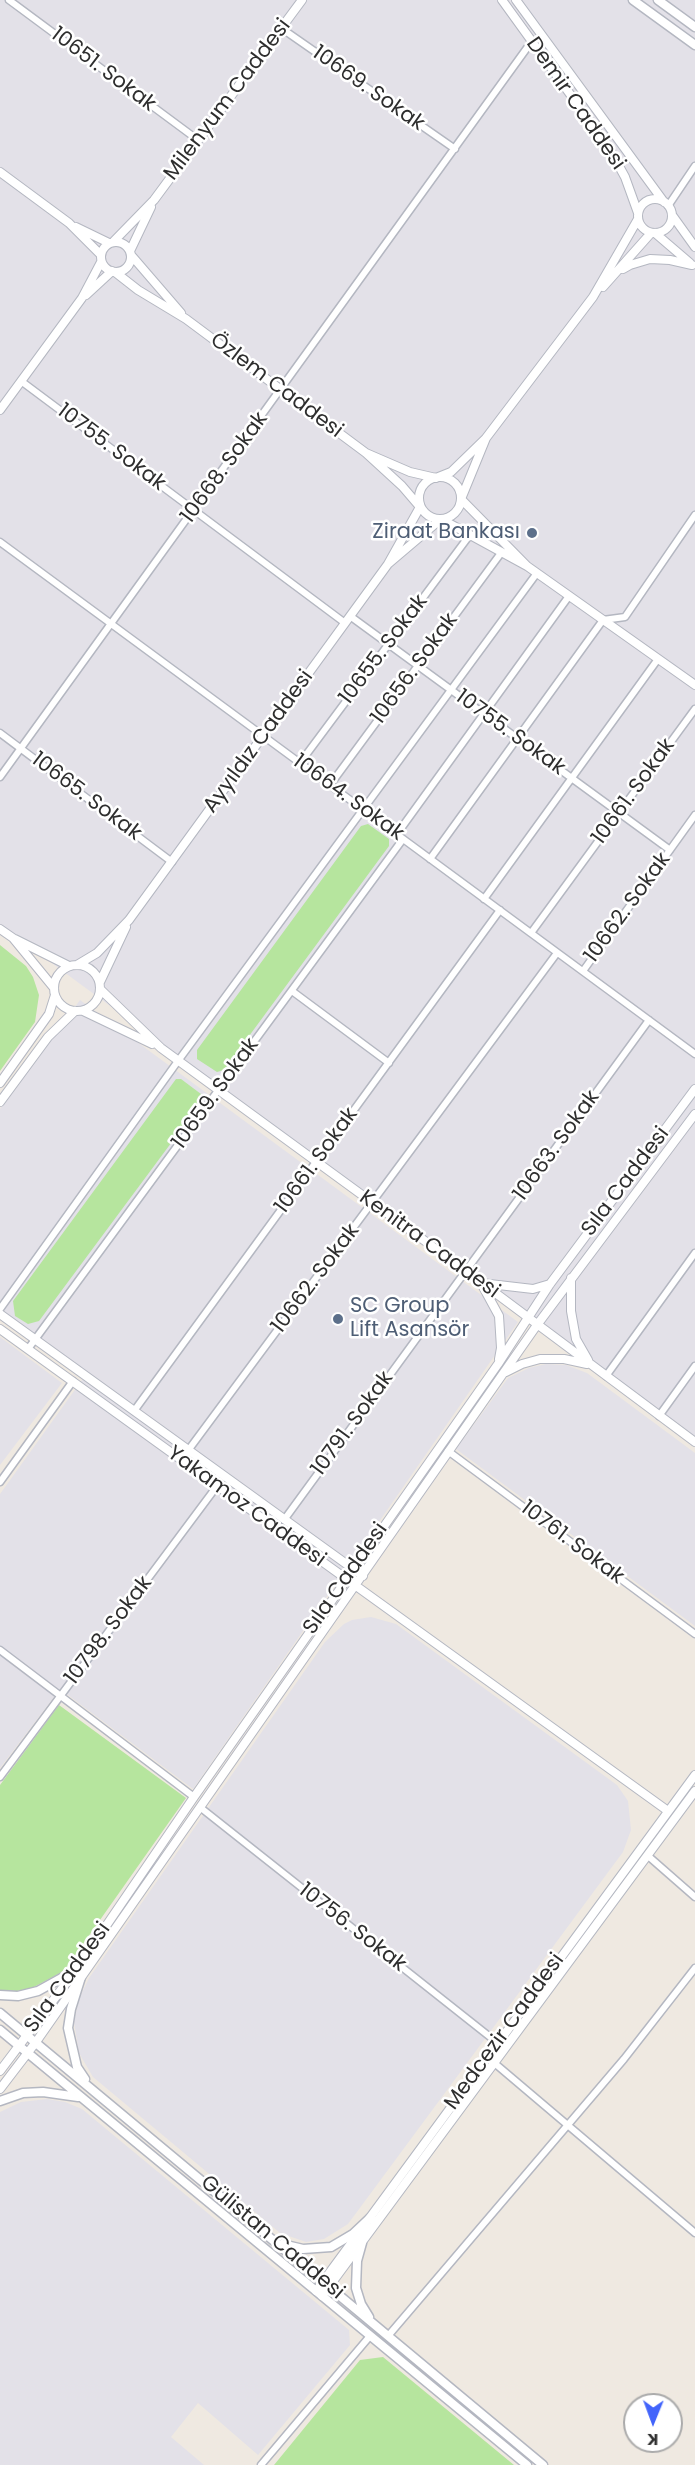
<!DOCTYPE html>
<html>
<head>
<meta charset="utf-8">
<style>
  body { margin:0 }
  #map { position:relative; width:695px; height:2465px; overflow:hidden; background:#efe9e1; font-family:Poppins,sans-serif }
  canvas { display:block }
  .north { position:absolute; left:623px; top:2393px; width:60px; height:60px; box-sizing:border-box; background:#fff; border:2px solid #ababab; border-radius:50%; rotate:181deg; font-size:16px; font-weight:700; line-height:24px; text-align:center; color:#2e2e2e }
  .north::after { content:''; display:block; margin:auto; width:21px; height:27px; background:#4264fb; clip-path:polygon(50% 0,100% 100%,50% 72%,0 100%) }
</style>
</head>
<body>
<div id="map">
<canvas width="695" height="2465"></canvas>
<div class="north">K</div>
</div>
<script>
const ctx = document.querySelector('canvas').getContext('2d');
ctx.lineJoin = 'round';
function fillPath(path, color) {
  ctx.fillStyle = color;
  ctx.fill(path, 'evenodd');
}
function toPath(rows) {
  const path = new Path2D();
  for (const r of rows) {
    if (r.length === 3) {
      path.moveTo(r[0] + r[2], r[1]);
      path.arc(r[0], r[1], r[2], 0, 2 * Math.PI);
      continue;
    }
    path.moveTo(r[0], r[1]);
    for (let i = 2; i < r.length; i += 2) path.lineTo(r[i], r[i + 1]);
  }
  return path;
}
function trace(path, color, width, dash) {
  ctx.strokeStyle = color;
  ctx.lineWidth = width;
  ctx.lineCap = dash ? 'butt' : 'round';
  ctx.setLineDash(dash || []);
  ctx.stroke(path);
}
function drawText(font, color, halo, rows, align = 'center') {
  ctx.font = font + ' Poppins,sans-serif';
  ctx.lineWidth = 5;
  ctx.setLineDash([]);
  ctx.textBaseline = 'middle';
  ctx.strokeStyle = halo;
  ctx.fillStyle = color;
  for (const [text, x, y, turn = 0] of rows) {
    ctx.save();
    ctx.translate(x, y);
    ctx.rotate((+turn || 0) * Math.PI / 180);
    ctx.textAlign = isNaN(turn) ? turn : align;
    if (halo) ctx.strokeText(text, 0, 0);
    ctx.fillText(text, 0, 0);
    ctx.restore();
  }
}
const industrial = toPath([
  [0,0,695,0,695,1436,0,925],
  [80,1000,518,1322,193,1789,60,1689,0,1768,0,1494,87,1373,0,1309,0,1109],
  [0,1337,62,1383,0,1465],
  [546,1364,566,1365,587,1373,695,1453,695,1626,456,1449,508,1378,529,1368],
  [371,1617,396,1624,617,1785,628,1801,631,1830,623,1852,348,2224,324,2239,306,2242,280,2233,93,2077,79,2053,74,2022,79,1999,89,1978,325,1642,344,1624,352,1620],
  [47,2099,65,2102,82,2109,349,2330,350,2345,258,2455,198,2403,171,2437,204,2465,0,2465,0,2112,21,2102]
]);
const green = toPath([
  [368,824,389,839,389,846,224,1070,217,1072,197,1059,197,1050,361,826],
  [0,945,26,966,33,977,39,995,35,1022,0,1071],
  [176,1079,181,1079,201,1094,203,1100,39,1321,28,1324,15,1316,13,1301],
  [59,1705,186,1798,64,1971,32,1988,17,1991,0,1990,0,1785],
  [383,2357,514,2465,274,2465,360,2360]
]);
const minor = toPath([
  [9,0,198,140],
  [281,28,455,149],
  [668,206,695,166],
  [21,381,345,623],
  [0,542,695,1054],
  [350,616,670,850],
  [0,733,172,862],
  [300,763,469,536],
  [0,777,532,41],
  [330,785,501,553],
  [397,834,569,596],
  [430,859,603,620,625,617,695,515],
  [484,899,658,659],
  [531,933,695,709],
  [583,971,695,815],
  [292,991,389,1063],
  [0,1309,178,1061,537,573],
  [28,1349,403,839],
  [606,1376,695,1253],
  [134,1411,500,910],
  [659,1416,695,1366],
  [448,1451,695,1634],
  [181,1460,557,953],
  [0,1482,73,1381],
  [284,1520,649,1020],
  [0,1650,194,1797],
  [0,1777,217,1486],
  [201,1808,504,2048],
  [647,1855,695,1897],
  [492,2061,695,2233],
  [388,2336,624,2059,695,1968],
  [261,2465,370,2336]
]);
const tertiary = toPath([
  [502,0,609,148,625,177,638,213],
  [516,0,664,202],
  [0,172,69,223,100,254],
  [655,216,17],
  [672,215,695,247],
  [76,227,109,243],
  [655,233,690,263],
  [114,241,154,200,302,0],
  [116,257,15],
  [130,251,151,207],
  [131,255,181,313],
  [623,269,630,265,650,259,670,260,692,265],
  [115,272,138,290,186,319,366,453],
  [603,287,651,233],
  [86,295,112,271],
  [0,410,82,298,101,262],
  [486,438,461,499,527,566,441,519,388,564,420,507,402,486,366,453,410,472,436,478,451,472,486,438],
  [486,438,593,297,638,219],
  [440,498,21],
  [527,566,695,685],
  [0,929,13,938,54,988],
  [15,939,69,966],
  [77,988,23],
  [77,965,97,953,129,920,388,564],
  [100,982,126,927],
  [100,989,161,1048,466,1271,695,1442],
  [83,1011,152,1044],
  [0,1083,49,1014,55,995],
  [0,1102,48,1037,75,1011],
  [571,1278,571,1311,576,1339,588,1360],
  [0,1314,363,1576],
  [0,1329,668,1811],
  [499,1359,501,1348,499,1316,481,1283,533,1289,550,1284],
  [506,1372,522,1364,540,1359,564,1359,587,1364],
  [0,2071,76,1970,194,1797,498,1364,550,1284,695,1089],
  [0,2089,36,2042,537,1325,695,1114],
  [316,2291,695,1775],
  [322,2296,695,1791]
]);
const secondary = toPath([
  [633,0,695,45],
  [658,0,695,27],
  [81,1977,71,2009,68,2028,77,2067,85,2079],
  [0,1995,18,1996,38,1991,76,1970],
  [0,2013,543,2465],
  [0,2030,527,2465],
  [0,2101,23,2093,43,2092,78,2097],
  [362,2243,357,2261,356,2288,361,2304,369,2317],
  [282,2244,303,2249,331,2247,353,2234,370,2218]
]);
const markers = [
  [532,533,6,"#5c6f8a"],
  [338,1319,6,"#5c6f8a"]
];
const streetNames = [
  ["10651. Sokak",103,70,37],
  ["10669. Sokak",368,89,35],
  ["Milenyum Caddesi",228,100,-53],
  ["Demir Caddesi",575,104,55],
  ["Özlem Caddesi",276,386,37],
  ["10755. Sokak",111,448,37],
  ["10668. Sokak",225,468,-54],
  ["10655. Sokak",384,650,-53],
  ["10656. Sokak",415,669,-54],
  ["10755. Sokak",510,733,36],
  ["Ayyıldız Caddesi",259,742,-54],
  ["10661. Sokak",634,792,-54],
  ["10665. Sokak",86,797,37],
  ["10664. Sokak",348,798,36],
  ["10662. Sokak",628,908,-54],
  ["10659. Sokak",216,1094,-54],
  ["10663. Sokak",557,1146,-54],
  ["10661. Sokak",317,1161,-54],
  ["Sıla Caddesi",626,1182,-53],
  ["Kenitra Caddesi",429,1245,36],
  ["10662. Sokak",316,1279,-53],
  ["10791. Sokak",353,1424,-54],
  ["Yakamoz Caddesi",246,1507,36],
  ["10761. Sokak",572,1543,37],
  ["Sıla Caddesi",346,1579,-55],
  ["10798. Sokak",109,1631,-53],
  ["10756. Sokak",352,1928,38],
  ["Sıla Caddesi",68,1978,-54],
  ["Medcezir Caddesi",505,2032,-54],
  ["Gülistan Caddesi",272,2238,40]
];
const serviceNames = [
  ["Ziraat Bankası",520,533],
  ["SC Group",350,1307,"left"],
  ["Lift Asansör",350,1331,"left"]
];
fillPath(industrial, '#e3e1e8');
fillPath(green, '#b6e59e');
trace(minor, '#b4b7c1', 9);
trace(tertiary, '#b4b7c1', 10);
trace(secondary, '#b4b7c1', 11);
trace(minor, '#fff', 6);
trace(tertiary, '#fff', 8);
trace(secondary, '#fff', 8);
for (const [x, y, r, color] of markers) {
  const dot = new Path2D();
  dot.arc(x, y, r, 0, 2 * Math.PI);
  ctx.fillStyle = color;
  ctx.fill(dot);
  trace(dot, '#fff', 2);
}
drawText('21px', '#2e2e2e', '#fff', streetNames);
drawText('21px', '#4e5e75', '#fff', serviceNames, 'right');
</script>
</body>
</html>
